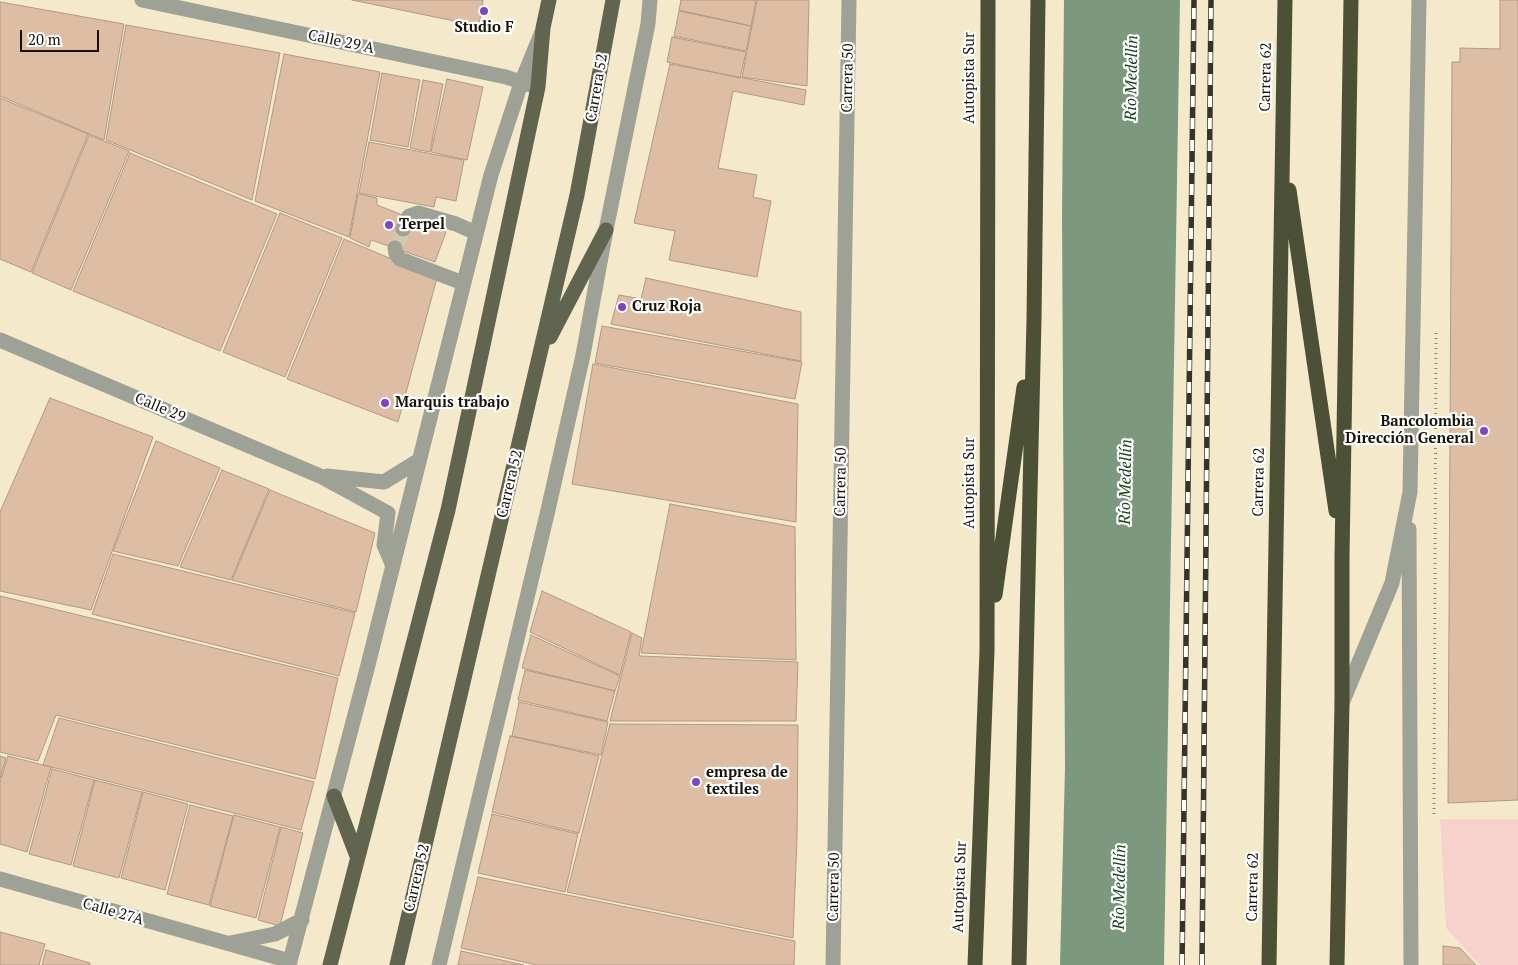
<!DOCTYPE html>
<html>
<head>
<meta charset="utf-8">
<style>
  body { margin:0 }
  #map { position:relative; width:1518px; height:965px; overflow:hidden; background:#f5e9cc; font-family:"PT Serif",serif }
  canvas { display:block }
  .scale { position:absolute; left:20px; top:30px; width:79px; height:22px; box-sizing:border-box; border:2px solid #161208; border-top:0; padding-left:6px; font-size:15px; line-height:18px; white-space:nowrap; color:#161208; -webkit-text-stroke:4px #fff; paint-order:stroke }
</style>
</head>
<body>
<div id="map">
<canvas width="1518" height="965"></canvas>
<div class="scale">20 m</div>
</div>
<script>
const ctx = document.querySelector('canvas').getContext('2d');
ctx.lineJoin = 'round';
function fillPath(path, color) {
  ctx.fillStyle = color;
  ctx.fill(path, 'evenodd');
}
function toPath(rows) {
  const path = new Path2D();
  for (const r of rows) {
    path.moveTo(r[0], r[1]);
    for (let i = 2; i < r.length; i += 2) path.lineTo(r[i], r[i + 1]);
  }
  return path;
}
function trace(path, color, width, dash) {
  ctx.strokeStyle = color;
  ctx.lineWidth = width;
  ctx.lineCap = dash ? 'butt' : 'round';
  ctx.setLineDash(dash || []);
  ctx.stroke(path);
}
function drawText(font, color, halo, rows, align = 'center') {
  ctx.font = font + ' "PT Serif",serif';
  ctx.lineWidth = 4.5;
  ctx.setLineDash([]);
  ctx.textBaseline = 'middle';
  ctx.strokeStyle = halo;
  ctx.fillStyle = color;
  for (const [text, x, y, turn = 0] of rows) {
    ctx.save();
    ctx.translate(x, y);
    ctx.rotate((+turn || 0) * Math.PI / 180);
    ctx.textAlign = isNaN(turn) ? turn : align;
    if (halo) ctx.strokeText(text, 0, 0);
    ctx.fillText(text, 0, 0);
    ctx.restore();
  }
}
const green = toPath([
  [1440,819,1518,819,1518,965,1480,965,1446,928]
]);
const water = toPath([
  [1064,0,1180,0,1164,965,1060,965,1065,768,1062,215]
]);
const building = toPath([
  [352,0,483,0,479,26,352,0],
  [681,0,753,0,756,1,751,26,679,10,681,0],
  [757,0,809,0,807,86,742,77,757,0],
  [1500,0,1518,0,1518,800,1448,803,1452,62,1460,62,1460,48,1500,49,1500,0],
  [0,2,124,24,104,140,0,96,0,2],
  [679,11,751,26,746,51,674,36,679,11],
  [126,25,280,53,252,200,106,140,126,25],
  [672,37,746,52,740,78,667,62,672,37],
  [284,54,380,72,349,237,255,201,284,54],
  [670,64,806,90,804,105,733,91,718,168,757,175,753,197,771,201,757,277,669,260,675,231,634,223,670,64],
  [382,73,420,80,408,147,370,140,382,73],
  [447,79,483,87,467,160,431,152,447,79],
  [423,80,443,84,430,152,410,148,423,80],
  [0,98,88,134,31,272,0,259,0,98],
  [89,135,129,151,71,290,32,273,89,135],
  [369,142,464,160,456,201,436,197,434,207,359,193,369,142],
  [130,153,277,214,220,351,73,291,130,153],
  [358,194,377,198,377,205,446,232,435,262,371,240,369,247,350,238,358,194],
  [280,213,342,238,285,377,223,352,280,213],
  [344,239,437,278,398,422,287,379,344,239],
  [646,278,801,312,801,361,611,324,619,295,641,299,646,278],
  [602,326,802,362,795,399,595,363,602,326],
  [593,364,798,404,796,522,572,484,593,364],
  [50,398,153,437,91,610,0,591,0,512,50,398],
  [156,441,220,468,178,566,113,551,156,441],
  [222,470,269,489,231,580,180,567,222,470],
  [270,490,375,533,356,612,232,580,270,490],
  [670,504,795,527,796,660,641,653,670,504],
  [113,554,355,613,339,676,92,614,113,554],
  [542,591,631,632,620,675,530,632,542,591],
  [0,596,338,678,315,779,56,715,38,761,0,752,0,596],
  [632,633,642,638,639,656,798,662,796,721,610,721,632,633],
  [531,635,620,676,615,691,522,668,531,635],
  [525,670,615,691,607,721,518,700,525,670],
  [519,702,608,722,601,755,512,736,519,702],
  [59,718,314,782,301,830,43,765,59,718],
  [610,724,798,725,797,839,793,938,567,892,610,724],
  [510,736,599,756,579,833,492,812,510,736],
  [0,756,6,758,0,778,0,756],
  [8,756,51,767,27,852,0,844,0,782,8,756],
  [52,769,94,780,71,865,29,854,52,769],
  [95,780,142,792,119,878,73,866,95,780],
  [143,792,188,804,165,890,121,878,143,792],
  [190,805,233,816,209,905,167,894,190,805],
  [492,814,578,834,565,892,478,873,492,814],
  [234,815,280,827,256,918,210,906,234,815],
  [281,827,303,833,280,926,258,920,281,827],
  [478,877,795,941,794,965,537,965,461,948,478,877],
  [0,932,45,944,39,965,0,965,0,932],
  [1443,946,1460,948,1476,965,1443,965,1443,946],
  [46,950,90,963,90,965,42,965,46,950],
  [461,951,524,965,458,965,461,951]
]);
const minorTunnel = toPath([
  [395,248,403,229]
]);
const path = toPath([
  [1434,814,1436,331]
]);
const minor = toPath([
  [142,0,506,77,530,85],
  [403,229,409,216,418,213,456,224,476,233],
  [395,248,396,254,400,259,463,283],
  [0,340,320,476,388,513,384,545,393,566],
  [327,476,384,482,418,461],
  [1409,529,1411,965],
  [1342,703,1392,583,1410,492,1419,0],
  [0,879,290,961],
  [230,943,275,934,302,920],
  [289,965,368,665,491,175,521,83,541,34],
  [439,965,548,510,583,355,606,230,648,24,650,0],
  [833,965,849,0]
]);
const major = toPath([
  [550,337,606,230],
  [334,796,357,856],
  [330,965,448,510,538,87,543,28,549,0],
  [397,965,577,195,613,0]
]);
const highway = toPath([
  [1289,190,1336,511],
  [995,595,1024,387],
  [975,965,987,651,988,0],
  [1019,965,1034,319,1038,0],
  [1269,965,1285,0],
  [1337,965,1342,703,1342,557,1351,0]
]);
const rail = toPath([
  [1182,965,1194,0],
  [1202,965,1211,0]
]);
const markers = [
  [484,11,5,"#7e45bc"],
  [389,225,5,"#7e45bc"],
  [622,307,5,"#7e45bc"],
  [385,403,5,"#7e45bc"],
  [1484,431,5,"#7e45bc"],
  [696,782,5,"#7e45bc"]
];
const poiNames = [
  ["Studio F",484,28,"center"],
  ["Terpel",399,225],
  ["Cruz Roja",632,307],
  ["Marquis trabajo",395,403],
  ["Bancolombia",1474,422,"right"],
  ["Dirección General",1474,439,"right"],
  ["empresa de",706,773],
  ["textiles",706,790]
];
const streetNames = [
  ["Calle 29 A",341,42,12],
  ["Carrera 62",1266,77,-89],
  ["Carrera 50",848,78,-89],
  ["Autopista Sur",970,78,-90],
  ["Carrera 52",597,88,-80],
  ["Calle 29",160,408,23],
  ["Carrera 50",841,482,-89],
  ["Carrera 62",1259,482,-89],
  ["Autopista Sur",970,483,-90],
  ["Carrera 52",510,484,-77],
  ["Carrera 52",417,878,-77],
  ["Carrera 50",834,887,-89],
  ["Autopista Sur",960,887,-88],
  ["Carrera 62",1253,887,-89],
  ["Calle 27A",113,912,16]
];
const waterNames = [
  ["Río Medellín",1132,78,-89],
  ["Río Medellín",1126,482,-89],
  ["Río Medellín",1120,887,-89]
];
fillPath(green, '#f7d2cc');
fillPath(water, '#7c987d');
fillPath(building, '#debda5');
trace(building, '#b19885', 1);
trace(minorTunnel, '#d4c9af', 15, [15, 8]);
trace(path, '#8f8773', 3, [1, 4]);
trace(minor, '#9ea195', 15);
trace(major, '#61654f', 15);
trace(highway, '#4b5037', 15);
trace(rail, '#383326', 5.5);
trace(rail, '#fff', 4, [11]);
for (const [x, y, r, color] of markers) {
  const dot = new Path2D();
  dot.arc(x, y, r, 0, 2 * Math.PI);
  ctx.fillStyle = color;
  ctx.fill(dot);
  trace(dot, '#fff', 2);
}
drawText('bold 15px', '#161208', '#fff', poiNames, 'left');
drawText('15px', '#161208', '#fff', streetNames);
drawText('italic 16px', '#17431d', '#fff', waterNames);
</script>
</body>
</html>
